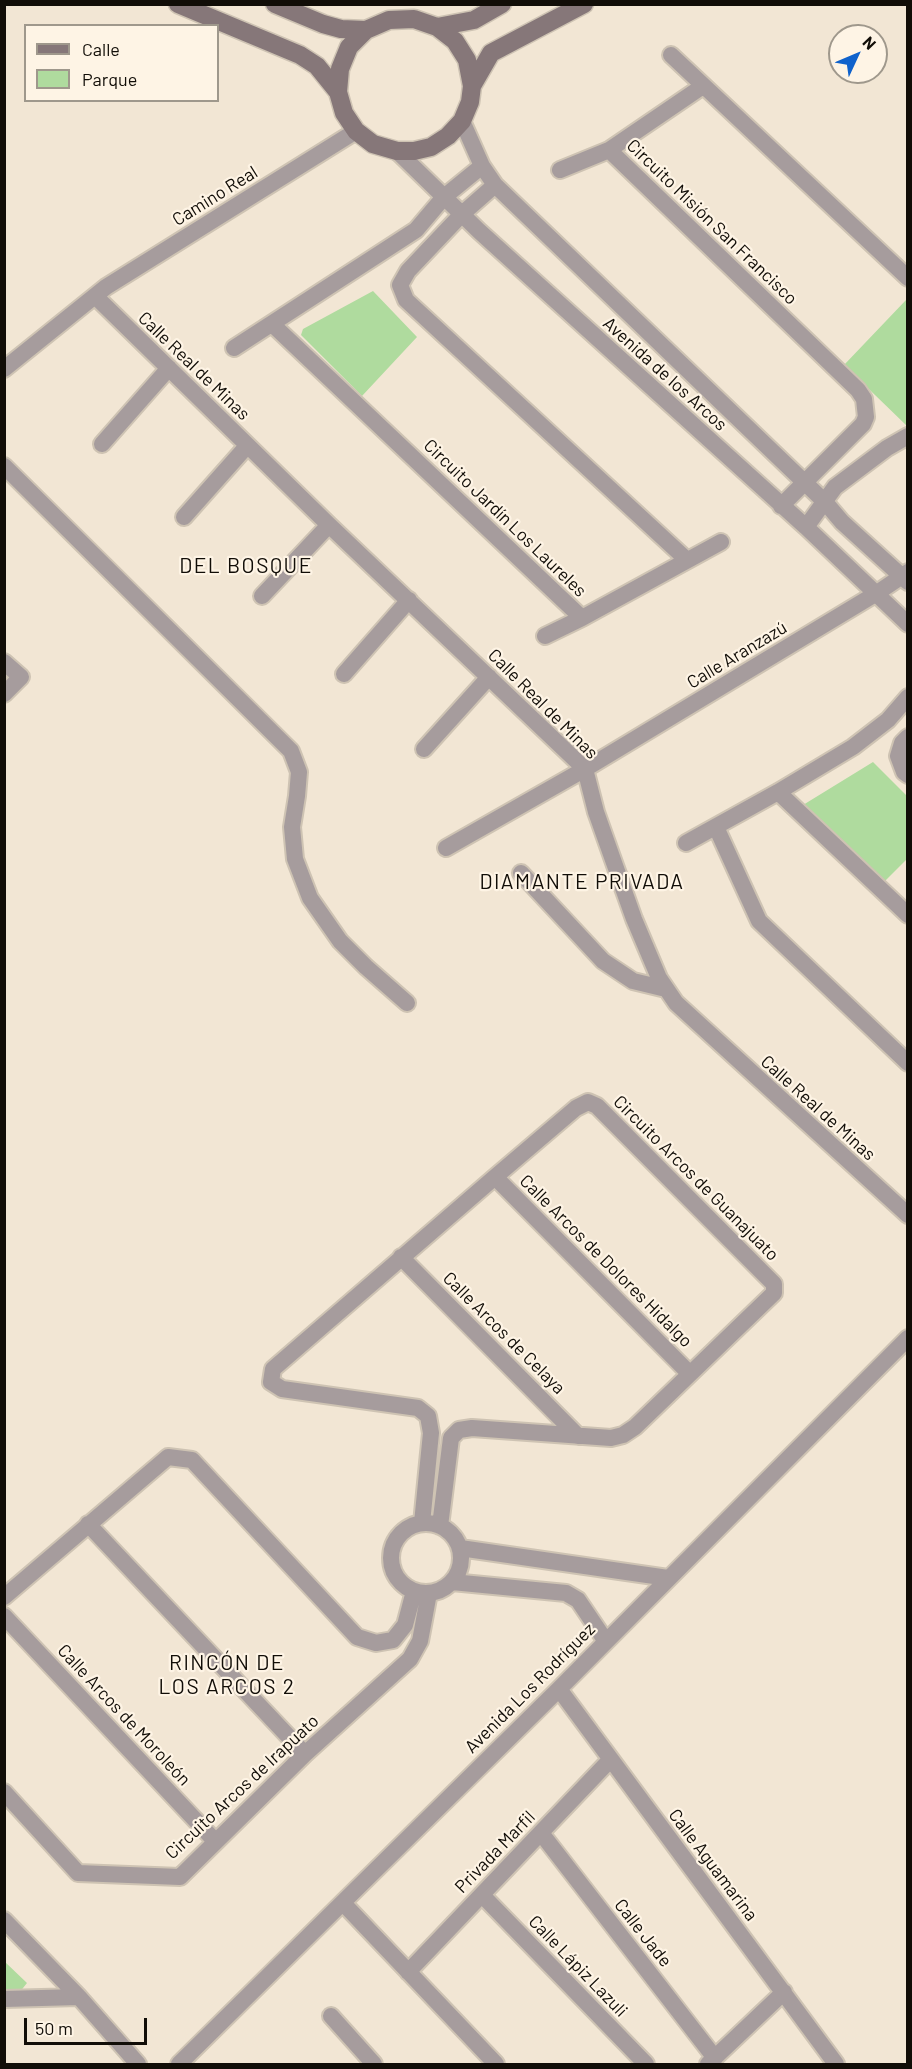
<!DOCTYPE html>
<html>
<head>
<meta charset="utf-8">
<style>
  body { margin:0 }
  #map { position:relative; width:912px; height:2069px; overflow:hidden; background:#f2e6d4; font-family:Barlow,sans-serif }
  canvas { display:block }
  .frame { position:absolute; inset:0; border:6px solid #110d07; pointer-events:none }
  .legend { position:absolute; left:24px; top:24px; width:195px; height:78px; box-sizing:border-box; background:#fef4e5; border:2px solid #9f988c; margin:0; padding:8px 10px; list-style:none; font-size:18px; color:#110d07 }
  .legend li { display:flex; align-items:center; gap:12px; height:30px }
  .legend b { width:30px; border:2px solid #9f988c }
  .north { position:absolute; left:828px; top:24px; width:60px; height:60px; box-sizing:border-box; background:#fef4e5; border:2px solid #9f988c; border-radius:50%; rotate:46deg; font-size:16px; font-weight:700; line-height:24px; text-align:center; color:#110d07 }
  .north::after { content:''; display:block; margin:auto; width:21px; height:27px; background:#0f62cc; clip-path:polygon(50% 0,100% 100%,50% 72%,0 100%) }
  .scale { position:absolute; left:24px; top:2018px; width:123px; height:27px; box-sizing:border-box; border:3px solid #110d07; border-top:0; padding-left:8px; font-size:18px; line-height:21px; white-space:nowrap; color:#110d07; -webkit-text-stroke:4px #fef4e5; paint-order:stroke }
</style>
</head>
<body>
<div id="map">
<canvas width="912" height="2069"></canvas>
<div class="frame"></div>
<ul class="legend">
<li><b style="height:8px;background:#867779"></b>Calle</li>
<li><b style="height:16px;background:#afdb9e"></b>Parque</li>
</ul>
<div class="north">N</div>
<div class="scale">50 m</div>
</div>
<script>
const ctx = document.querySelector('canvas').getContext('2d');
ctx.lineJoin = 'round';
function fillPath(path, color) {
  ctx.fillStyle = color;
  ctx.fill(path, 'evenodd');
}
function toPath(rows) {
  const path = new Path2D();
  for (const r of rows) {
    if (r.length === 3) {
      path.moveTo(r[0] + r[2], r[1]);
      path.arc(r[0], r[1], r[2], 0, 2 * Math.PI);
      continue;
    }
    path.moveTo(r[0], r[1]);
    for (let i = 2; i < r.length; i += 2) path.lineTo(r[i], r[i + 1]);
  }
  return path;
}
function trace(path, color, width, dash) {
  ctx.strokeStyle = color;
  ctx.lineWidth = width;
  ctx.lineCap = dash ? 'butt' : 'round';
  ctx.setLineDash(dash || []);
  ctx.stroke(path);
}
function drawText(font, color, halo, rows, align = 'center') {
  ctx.font = font + ' Barlow,sans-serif';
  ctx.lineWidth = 4.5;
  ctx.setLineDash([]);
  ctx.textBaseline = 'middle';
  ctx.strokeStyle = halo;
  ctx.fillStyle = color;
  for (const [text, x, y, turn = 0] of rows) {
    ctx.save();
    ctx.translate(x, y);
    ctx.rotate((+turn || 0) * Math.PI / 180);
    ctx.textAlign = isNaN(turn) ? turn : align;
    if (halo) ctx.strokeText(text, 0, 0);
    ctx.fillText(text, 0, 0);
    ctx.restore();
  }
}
const green = toPath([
  [373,291,417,337,362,396,301,335,303,329],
  [906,300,907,302,907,426,844,365],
  [873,762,907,796,907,859,884,882,803,805],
  [4,1961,27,1983,15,1998,5,1998]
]);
const street = toPath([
  [671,55,908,278],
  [462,121,482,166,495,185,825,502,842,522,908,582],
  [609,150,858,390,864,399,866,417,863,424,781,506],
  [397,151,479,231,806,527,908,624],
  [560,170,609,150,703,86],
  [495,185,462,214,408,271,400,285,406,300,687,560],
  [95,296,329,525,585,769,596,812,634,919,659,978,676,1003,908,1215],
  [272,324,582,618],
  [234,348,416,230,444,197,482,166],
  [4,369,106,287,356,131],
  [102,444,169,368],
  [4,466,291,751,299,772,297,796,292,827,295,859,310,898,340,941,366,967,407,1003],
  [184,517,247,446],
  [806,527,835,487,887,448,908,436],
  [262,596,329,525],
  [545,636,582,618,721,542],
  [4,662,21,677,4,694],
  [344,674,409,600],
  [908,737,902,743,898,756,904,772,908,775],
  [424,749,489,677],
  [778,792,908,915],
  [716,827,759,921,908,1063],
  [686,843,778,792,853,747,888,720,908,697],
  [446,848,585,769,877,593,908,572],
  [521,873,603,961,633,981,666,989],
  [495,1177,689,1373],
  [401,1257,578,1436],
  [422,1523,431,1433,428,1416,418,1408,282,1389,271,1382,273,1369,495,1177,576,1108,588,1102,597,1106,774,1284,774,1293,635,1427,623,1435,611,1438,472,1428,459,1430,451,1438,440,1526],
  [426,1558,35],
  [88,1524,305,1754],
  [460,1548,668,1578],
  [452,1582,566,1593,578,1600,605,1640],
  [4,1597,168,1457,192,1460,357,1637,376,1643,393,1640,405,1625,414,1591],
  [4,1616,215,1841],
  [559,1689,836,2064],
  [4,1792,78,1873,180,1877,305,1754,410,1659,420,1641,429,1593],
  [541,1833,715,2058],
  [482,1895,646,2064],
  [343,1903,496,2064],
  [4,1920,79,1997,138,2064],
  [408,1972,610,1760],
  [4,1999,79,1997],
  [331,2016,374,2064],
  [179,2064,559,1689,908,1338],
  [708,2064,784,1992]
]);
const secondary = toPath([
  [178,4,300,55,317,66,338,92],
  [275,4,323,24,341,29,366,30,389,20,414,19,437,27,455,41,467,60,472,86,470,102,462,121,448,136,431,147,414,151,397,151,373,144,356,131,344,113,338,92,340,69,349,47,366,30],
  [437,27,474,20,502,4],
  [472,86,491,53,584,4]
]);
const streetNames = [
  ["Camino Real",215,196,-32],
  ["Circuito Misión San Francisco",712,222,44],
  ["Calle Real de Minas",194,366,44],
  ["Avenida de los Arcos",665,374,42],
  ["Circuito Jardín Los Laureles",505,518,44],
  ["Calle Aranzazú",737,655,-31],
  ["Calle Real de Minas",543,704,45],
  ["Calle Real de Minas",818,1108,42],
  ["Circuito Arcos de Guanajuato",696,1178,45],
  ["Calle Arcos de Dolores Hidalgo",606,1261,45],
  ["Calle Arcos de Celaya",504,1333,45],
  ["Avenida Los Rodríguez",530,1688,-45],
  ["Calle Arcos de Moroleón",124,1715,47],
  ["Circuito Arcos de Irapuato",242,1787,-43],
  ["Privada Marfil",495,1852,-46],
  ["Calle Aguamarina",713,1865,53],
  ["Calle Jade",643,1933,52],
  ["Calle Lápiz Lazuli",578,1966,46]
];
const quarterNames = [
  ["DEL BOSQUE",246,566],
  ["DIAMANTE PRIVADA",582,882],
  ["RINCÓN DE",227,1663],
  ["LOS ARCOS 2",227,1687]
];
fillPath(green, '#afdb9e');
trace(street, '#cec3b3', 20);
trace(secondary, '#cec3b3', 21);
trace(street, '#a69c9d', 16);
trace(secondary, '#867779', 18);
drawText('18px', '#110d07', '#fef4e5', streetNames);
ctx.letterSpacing = '1.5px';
drawText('21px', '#110d07', '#fef4e5', quarterNames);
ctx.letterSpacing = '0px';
</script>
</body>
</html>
